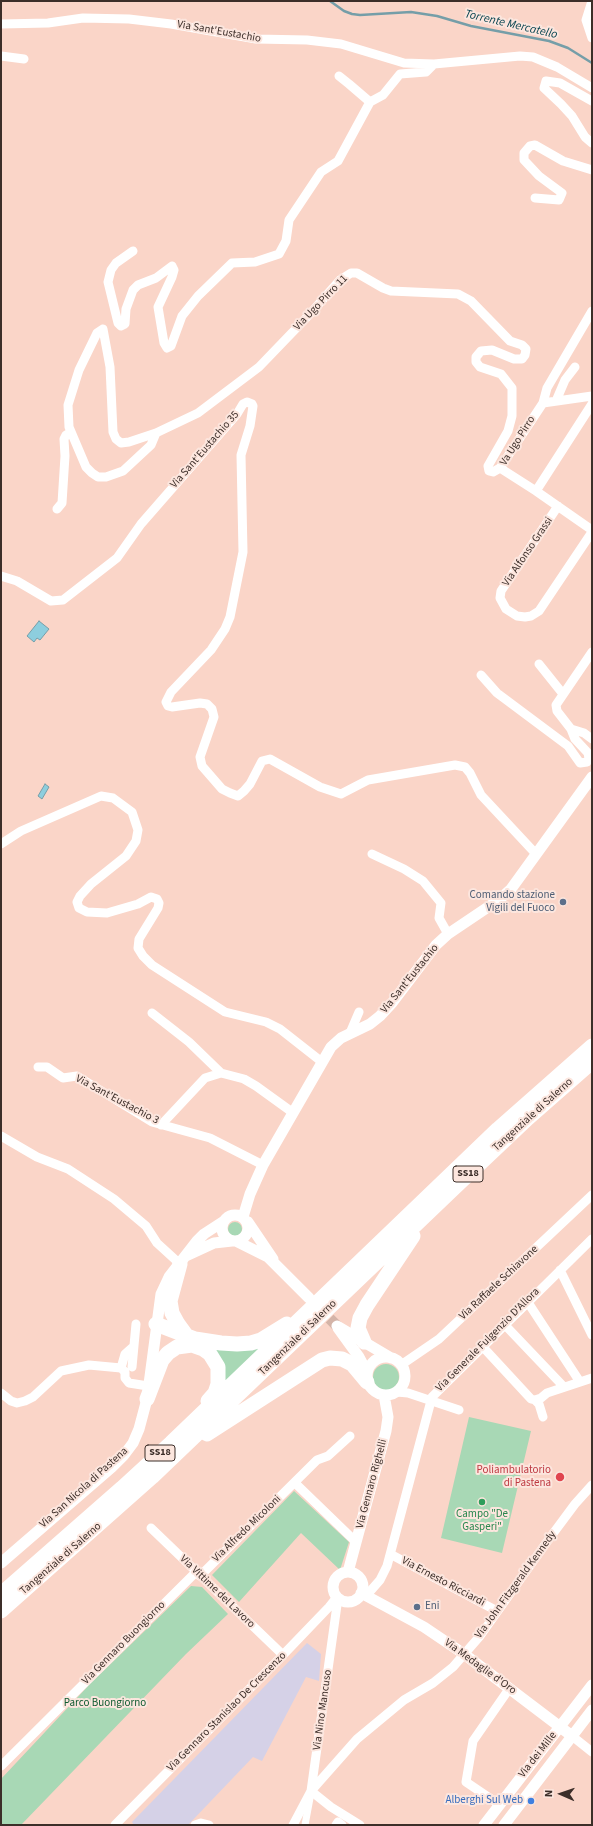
<!DOCTYPE html>
<html>
<head>
<meta charset="utf-8">
<style>
  body { margin:0 }
  #map { position:relative; width:593px; height:1826px; overflow:hidden; background:#fad5c8; font-family:"Source Sans 3",sans-serif }
  canvas { display:block }
  .frame { position:absolute; inset:0; border:2px solid #3c2e29; pointer-events:none }
  .north { position:absolute; left:541px; top:1774px; width:40px; height:40px; -webkit-text-stroke:3px #fce6de; paint-order:stroke; rotate:272deg; font-size:11px; font-weight:700; line-height:16px; text-align:center; color:#3c2e29 }
  .north::after { content:''; display:block; margin:auto; width:14px; height:18px; background:#3c2e29; clip-path:polygon(50% 0,100% 100%,50% 72%,0 100%) }
</style>
</head>
<body>
<div id="map">
<canvas width="593" height="1826"></canvas>
<div class="frame"></div>
<div class="north">N</div>
</div>
<script>
const ctx = document.querySelector('canvas').getContext('2d');
ctx.lineJoin = 'round';
function fillPath(path, color) {
  ctx.fillStyle = color;
  ctx.fill(path, 'evenodd');
}
function toPath(rows) {
  const path = new Path2D();
  for (const r of rows) {
    if (r.length === 3) {
      path.moveTo(r[0] + r[2], r[1]);
      path.arc(r[0], r[1], r[2], 0, 2 * Math.PI);
      continue;
    }
    path.moveTo(r[0], r[1]);
    for (let i = 2; i < r.length; i += 2) path.lineTo(r[i], r[i + 1]);
  }
  return path;
}
function trace(path, color, width, dash) {
  ctx.strokeStyle = color;
  ctx.lineWidth = width;
  ctx.lineCap = dash ? 'butt' : 'round';
  ctx.setLineDash(dash || []);
  ctx.stroke(path);
}
function drawText(font, color, halo, rows, align = 'center') {
  ctx.font = font + ' "Source Sans 3",sans-serif';
  ctx.lineWidth = 4;
  ctx.setLineDash([]);
  ctx.textBaseline = 'middle';
  ctx.strokeStyle = halo;
  ctx.fillStyle = color;
  for (const [text, x, y, turn = 0] of rows) {
    ctx.save();
    ctx.translate(x, y);
    ctx.rotate((+turn || 0) * Math.PI / 180);
    ctx.textAlign = isNaN(turn) ? turn : align;
    if (halo) ctx.strokeText(text, 0, 0);
    ctx.fillText(text, 0, 0);
    ctx.restore();
  }
}
const commercial = toPath([
  [307,1643,321,1654,319,1681,306,1677,262,1761,253,1757,188,1825,134,1825,132,1822]
]);
const green = toPath([
  [235,1229,7],
  [271,1339,221,1388,221,1365,202,1343],
  [386,1377,13],
  [469,1417,531,1431,502,1553,441,1538],
  [294,1491,349,1542,340,1570,301,1533,239,1602,212,1575],
  [191,1586,202,1587,228,1614,186,1654,21,1825,1,1825,1,1779,89,1685]
]);
const water = toPath([
  [39,621,49,629,40,640,37,638,34,642,27,636,39,621],
  [45,784,49,787,42,799,38,796,45,784]
]);
const stream = toPath([
  [330,1,344,11,352,14,360,15,411,12,437,16,471,26,549,41,568,48,592,63]
]);
const tertiaryTunnel = toPath([
  [318,1307,337,1326]
]);
const pedestrian = toPath([
  [305,1825,310,1798]
]);
const minor = toPath([
  [592,1,586,20,592,38],
  [1,24,48,23,83,18,129,19,171,24,256,39,307,40,341,44,404,63,434,64,520,56,533,57,557,67,592,88],
  [1,56,24,59],
  [339,76,349,84,370,102],
  [592,101,560,83,546,81,544,88,561,104,572,116,585,137,592,143],
  [535,198,559,200,562,193,539,176,524,160,524,153,530,146,535,145,563,161,592,170],
  [133,251,116,263,111,270,108,282,118,323,121,326,125,324,126,309,133,290,138,285,156,278,172,266,174,270,172,277,158,307,164,343,167,348,171,346,182,316,198,296,232,263,255,262,279,254,286,241,289,220,321,172,338,161,370,102,383,95,400,74,426,72,434,64],
  [592,396,543,403,500,468,536,491,592,530],
  [556,401,565,380,575,367],
  [543,403,547,388,592,311],
  [156,433,129,442,121,443,116,439,113,432,110,367,103,329,97,333,79,370,68,405,69,427,86,467,92,473,98,477,106,477,123,471,151,445,156,433,198,413,259,367,310,314,340,280,351,273,357,273,383,288,391,291,458,294,471,301,510,341,522,345,526,349,525,355,522,359,514,359,492,350,481,351,476,357,476,362,480,367,501,374,512,388,512,416,508,431,488,466,489,471,493,472,500,468],
  [536,491,592,404],
  [558,506,501,591,500,598,506,609,517,616,525,617,531,616,539,611,592,532],
  [57,509,62,503,65,456,64,439,66,435,71,432],
  [1,576,17,581,51,601,63,600,117,558,141,524,237,414,243,404,247,402,252,404,253,406,250,426,241,455,243,552,230,617,225,629,211,650,171,692,166,702,168,706,172,707,200,703,207,704,212,709,214,717,200,757,202,766,222,789,230,793,238,796,244,791,250,784,262,761,270,759,320,787,341,794,368,780,455,765,465,767,470,773,481,795,536,854],
  [592,652,556,705,557,711,571,729,584,733,592,739],
  [539,664,563,694],
  [481,675,497,693,568,746,580,763,587,762,589,758,588,753,575,739,571,729],
  [1,844,21,831,101,796,113,798,132,812,138,830,136,841,126,856,91,884,80,896,77,902,79,908,87,912,107,913,138,904,151,897,157,899,159,903,158,908,139,939,138,948,143,956,152,965,225,1012,266,1022,280,1029,322,1062],
  [372,854,404,869,423,881,441,903,439,918,448,934],
  [152,1013,189,1042,221,1073],
  [350,1033,359,1012],
  [38,1067,47,1067,63,1078,77,1076,152,1122,210,1138,263,1165],
  [161,1125,205,1078,221,1073,244,1079,256,1086,292,1112],
  [1,1136,37,1157,68,1169,114,1199,146,1226,157,1243,180,1264],
  [560,1270,592,1335],
  [527,1301,580,1382],
  [504,1324,564,1387],
  [482,1346,531,1399,535,1400,541,1398,547,1393,592,1378],
  [401,1365,439,1339,592,1195],
  [132,1367,136,1324],
  [121,1368,125,1354,134,1346],
  [397,1392,408,1393,459,1410],
  [1,1393,11,1401,17,1403,25,1401,33,1397,61,1371,89,1365,121,1368,125,1372,125,1378,129,1383,148,1386],
  [535,1400,539,1404,543,1417],
  [295,1483,356,1542],
  [151,1528,283,1655],
  [391,1553,392,1555,497,1611],
  [200,1576,317,1460,328,1456,350,1436],
  [366,1596,380,1580,387,1566,432,1397,592,1239],
  [572,1736,592,1752],
  [1,1766,196,1572],
  [311,1791,338,1598],
  [311,1791,331,1807,360,1825],
  [500,1805,466,1782,473,1741,509,1689],
  [115,1825,281,1657,329,1607,337,1597],
  [195,1825,201,1823,209,1825],
  [293,1825,311,1791,357,1739,404,1700,433,1683,453,1667,480,1636,549,1539,575,1504,592,1485],
  [336,1825,338,1822,342,1825]
]);
const tertiary = toPath([
  [235,1228,13],
  [243,1217,250,1194,263,1165,331,1047,341,1038,370,1024,380,1016,392,1003,436,945,448,934,500,899,511,889,592,777],
  [248,1222,273,1259],
  [236,1241,268,1257,309,1298],
  [188,1255,214,1243,232,1241],
  [337,1326,391,1358],
  [338,1328,359,1357,367,1372],
  [386,1376,19],
  [1,1563,112,1467,124,1455,133,1443,139,1429,147,1399,161,1294,169,1277,197,1241,204,1234,224,1221],
  [348,1572,386,1431,388,1417,384,1395],
  [348,1587,15],
  [361,1593,424,1627,464,1654,572,1736],
  [484,1825,592,1685],
  [504,1825,592,1710]
]);
const trunk = toPath([
  [180,1264,170,1301,172,1313,178,1324,186,1335],
  [156,1324,195,1339,221,1343,237,1344,251,1343,261,1340,287,1324],
  [364,1342,358,1328,360,1318,367,1305,413,1236],
  [189,1344,203,1349,210,1354,218,1367,218,1384,215,1393,208,1401],
  [147,1399,162,1360,168,1353,177,1347,192,1345],
  [207,1434,322,1360,330,1358,342,1359,352,1364,367,1382],
  [1,1594,122,1488,171,1443,498,1129,592,1046],
  [1,1611,152,1477,454,1188,528,1118,592,1062]
]);
const markers = [
  [563,902,4,"#5c6f8a"],
  [560,1477,5,"#e0444e"],
  [482,1502,4,"#2e9e5b"],
  [417,1607,4,"#5c6f8a"],
  [531,1801,4,"#3f7fe0"]
];
const shields = [
  [468,1174,30],
  [160,1453,30]
];
const shieldNames = [
  ["SS18",468,1174],
  ["SS18",160,1453]
];
const streetNames = [
  ["Via Sant'Eustachio",219,32,10],
  ["Via Ugo Pirro 11",321,303,-46],
  ["Va Ugo Pirro",518,441,-58],
  ["Via Sant'Eustachio 35",205,450,-49],
  ["Via Alfonso Grassi",528,552,-56],
  ["Via Sant'Eustachio",410,979,-51],
  ["Via Sant'Eustachio 3",117,1100,28],
  ["Tangenziale di Salerno",533,1115,-42],
  ["Via Raffaele Schiavone",499,1283,-43],
  ["Tangenziale di Salerno",298,1338,-44],
  ["Via Generale Fulgenzio D'Allora",488,1340,-45],
  ["Via Gennaro Righelli",372,1484,-75],
  ["Via San Nicola di Pastena",84,1488,-42],
  ["Via Alfredo Micoloni",247,1529,-44],
  ["Tangenziale di Salerno",61,1559,-41],
  ["Via Ernesto Ricciardi",443,1582,28],
  ["Via John Fitzgerald Kennedy",516,1585,-54],
  ["Via Vittime del Lavoro",217,1592,44],
  ["Via Gennaro Buongiorno",124,1643,-45],
  ["Via Medaglie d'Oro",480,1667,36],
  ["Via Nino Mancuso",323,1710,-82],
  ["Via Gennaro Stanislao De Crescenzo",227,1712,-45],
  ["Via dei Mille",538,1755,-52]
];
const serviceNames = [
  ["Comando stazione",555,896],
  ["Vigili del Fuoco",555,909],
  ["Eni",425,1607,"left"]
];
const healthNames = [
  ["Poliambulatorio",551,1471],
  ["di Pastena",551,1484]
];
const leisureNames = [
  ["Campo \"De",482,1515],
  ["Gasperi\"",482,1528]
];
const parkNames = [
  ["Parco Buongiorno",105,1704]
];
const shopNames = [
  ["Alberghi Sul Web",523,1801]
];
const waterNames = [
  ["Torrente Mercatello",511,25,13]
];
fillPath(commercial, '#d5d1e7');
fillPath(green, '#a8d8b5');
fillPath(water, '#8dcede');
trace(water, '#759ea8', 1);
trace(stream, '#759ea8', 2.5);
trace(tertiaryTunnel, '#d4b4a8', 11, [11, 5.5]);
trace(pedestrian, '#fff', 7);
trace(minor, '#fff', 9);
trace(tertiary, '#fff', 11);
trace(trunk, '#fff', 15);
for (const [x, y, r, color] of markers) {
  const dot = new Path2D();
  dot.arc(x, y, r, 0, 2 * Math.PI);
  ctx.fillStyle = color;
  ctx.fill(dot);
  trace(dot, '#fce6de', 1.5);
}
for (const [x, y, w] of shields) {
  const box = new Path2D();
  box.roundRect(x - w / 2, y - 8, w, 16, 3);
  ctx.fillStyle = '#fce6de';
  ctx.fill(box);
  trace(box, '#3c2e29', 1);
}
drawText('bold 10px', '#3c2e29', null, shieldNames);
drawText('11px', '#3c2e29', '#fce6de', streetNames);
drawText('11px', '#4e5e75', '#fce6de', serviceNames, 'right');
drawText('11px', '#be3a42', '#fce6de', healthNames, 'right');
drawText('11px', '#27864d', '#fce6de', leisureNames);
drawText('11px', '#0d5a2f', '#fce6de', parkNames);
drawText('11px', '#366cbe', '#fce6de', shopNames, 'right');
drawText('italic 12px', '#04424e', '#fce6de', waterNames);
</script>
</body>
</html>
